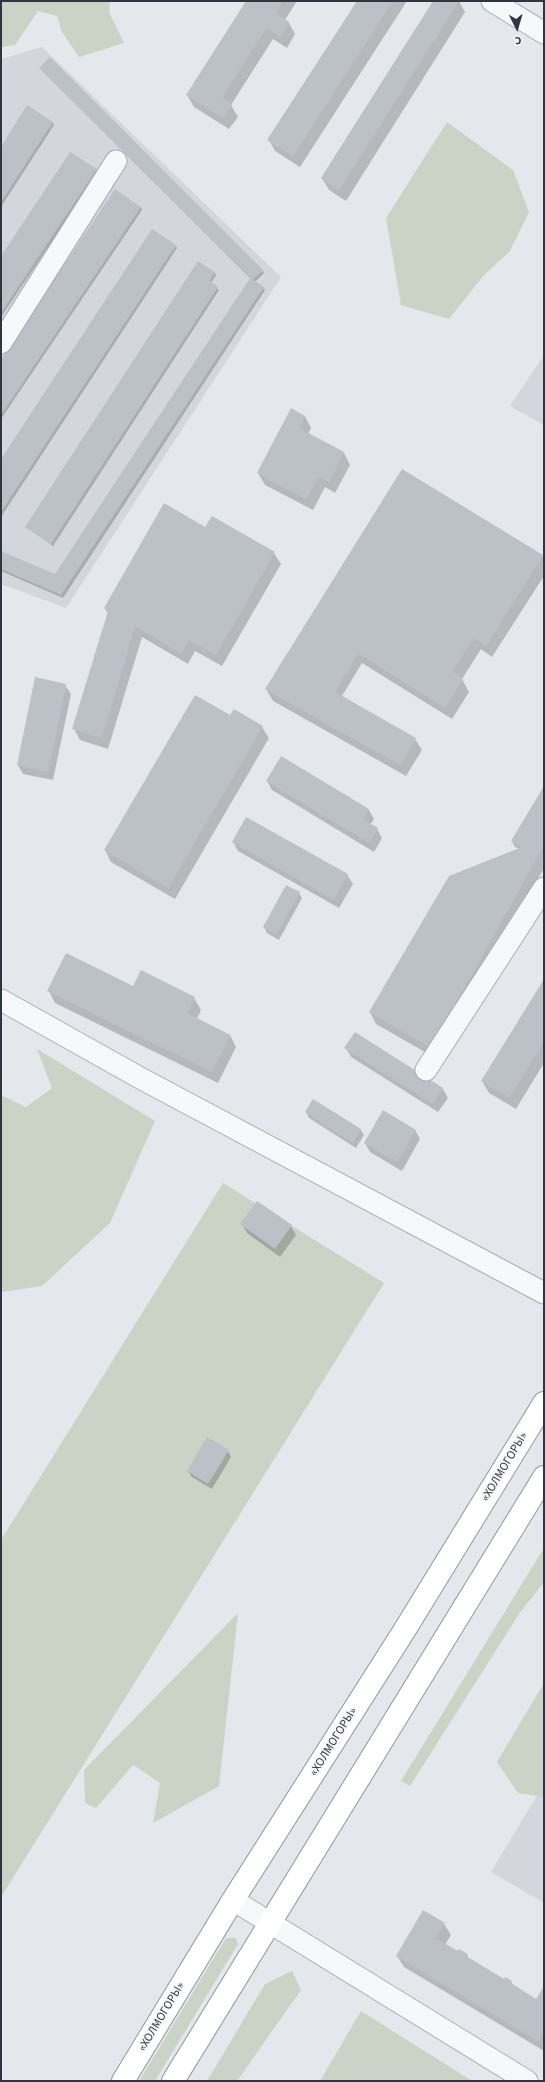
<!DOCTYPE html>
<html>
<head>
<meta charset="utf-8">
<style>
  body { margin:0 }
  #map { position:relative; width:545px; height:2082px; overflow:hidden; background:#e4e7eb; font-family:"Source Sans 3",sans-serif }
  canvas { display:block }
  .frame { position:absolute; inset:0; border:2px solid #2d3642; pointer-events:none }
  .north { position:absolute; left:497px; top:8px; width:40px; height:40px; -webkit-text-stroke:3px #f4f6f8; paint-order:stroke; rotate:175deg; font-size:11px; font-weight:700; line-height:16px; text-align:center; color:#2d3642 }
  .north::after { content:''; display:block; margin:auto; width:14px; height:18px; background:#2d3642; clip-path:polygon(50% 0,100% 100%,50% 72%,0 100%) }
</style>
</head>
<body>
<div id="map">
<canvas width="545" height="2082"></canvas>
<div class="frame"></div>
<div class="north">С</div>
</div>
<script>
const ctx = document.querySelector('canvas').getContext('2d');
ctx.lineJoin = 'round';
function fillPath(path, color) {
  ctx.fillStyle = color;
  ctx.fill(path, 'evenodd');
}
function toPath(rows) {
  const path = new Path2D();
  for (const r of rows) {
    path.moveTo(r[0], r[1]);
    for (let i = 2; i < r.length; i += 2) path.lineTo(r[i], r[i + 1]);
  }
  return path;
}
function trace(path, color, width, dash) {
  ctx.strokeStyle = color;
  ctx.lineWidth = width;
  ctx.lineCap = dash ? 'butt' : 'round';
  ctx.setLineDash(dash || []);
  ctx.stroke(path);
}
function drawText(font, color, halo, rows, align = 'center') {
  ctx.font = font + ' "Source Sans 3",sans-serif';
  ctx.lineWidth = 4;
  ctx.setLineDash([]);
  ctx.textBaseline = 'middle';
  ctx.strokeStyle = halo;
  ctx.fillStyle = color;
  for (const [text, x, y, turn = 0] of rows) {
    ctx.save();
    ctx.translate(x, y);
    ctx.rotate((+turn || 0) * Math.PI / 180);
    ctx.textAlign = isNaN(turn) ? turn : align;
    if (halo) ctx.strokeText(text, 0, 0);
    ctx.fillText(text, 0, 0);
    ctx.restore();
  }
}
const built = toPath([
  [42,47,281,277,66,608,1,584,1,59],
  [544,355,544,425,510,406],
  [544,1784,544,1903,491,1872]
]);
const green = toPath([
  [1,1,110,1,109,12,124,43,79,57,62,32,57,16,38,11,15,45,1,47],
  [447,122,513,170,529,212,510,251,484,275,449,319,401,305,386,218],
  [37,1049,155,1121,110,1223,42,1286,1,1292,1,1095,26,1107,52,1088],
  [223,1183,384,1283,1,1897,1,1540],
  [544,1548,544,1582,519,1614,410,1786,401,1781],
  [238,1613,219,1786,153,1823,160,1783,133,1765,96,1808,85,1803,84,1770],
  [544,1683,544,1797,518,1793,497,1762],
  [226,1938,236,1938,238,1944,155,2081,139,2081],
  [292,1971,301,1990,237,2081,207,2081,265,1984],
  [361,2011,472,2081,320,2081]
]);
const shadow = toPath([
  [247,1,297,1,285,20,289,23,295,34,287,48,273,39,231,105,238,117,229,129,194,107,187,95],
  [358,1,407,1,300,167,275,151,269,140],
  [434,1,459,1,465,12,346,201,329,190,322,178],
  [40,68,262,270,264,273,255,282,265,290,63,598,1,571,1,552,56,576,251,279],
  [52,122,54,125,1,207,1,148],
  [96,170,98,173,1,317,1,257],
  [141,207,142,210,1,419,1,361],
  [176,246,177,248,1,517,1,461],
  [199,262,215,273,216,275,211,283,219,290,53,546,27,527],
  [305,416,311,428,308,434,344,453,350,465,335,493,325,487,313,510,265,485,258,473],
  [206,528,274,553,281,564,222,666,195,651,188,664,142,637,108,749,80,740,74,729,108,614,105,608],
  [542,556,544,559,544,576,492,657,481,649,462,679,469,692,452,719,362,663,342,696,415,739,422,750,406,776,273,701,266,689],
  [65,685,71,694,53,780,23,774,18,765],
  [231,716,262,727,269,738,175,899,111,862,105,850],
  [281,758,369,810,374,819,370,825,377,829,382,838,374,852,272,790,267,781],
  [544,788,544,868,437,1059,376,1024,370,1012,520,849,515,847,512,841],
  [233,842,347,875,353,884,339,908,238,851],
  [299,893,302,898,279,940,267,933,264,927],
  [544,981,544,1063,516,1109,489,1093,482,1081],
  [133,988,194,998,201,1010,197,1019,230,1035,236,1047,218,1083,55,1003,49,991],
  [355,1033,443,1089,448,1098,438,1112,351,1057,346,1048],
  [306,1112,361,1130,364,1135,356,1148,309,1118],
  [415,1130,420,1139,402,1171,370,1152,365,1143],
  [242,1224,291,1226,296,1235,280,1257,247,1233],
  [228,1451,231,1457,212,1489,192,1477,188,1471],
  [444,1924,451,1935,445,1945,458,1953,467,1955,470,1960,504,1981,511,1982,514,1987,537,2000,544,1988,544,2051,404,1967,397,1956]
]);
const building = toPath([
  [246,1,283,1,276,13,289,22,280,37,266,28,222,98,232,104,223,118,186,95],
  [357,1,393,1,293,156,267,140],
  [433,1,459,1,339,190,321,178],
  [50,57,263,270,253,280,264,287,61,595,1,569,1,551,55,574,250,278,39,68],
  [27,105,53,122,1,202,1,147],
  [70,152,97,169,1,313,1,256],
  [115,189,141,207,1,415,1,359],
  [152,229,176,245,1,512,1,459],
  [198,261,215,272,210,281,218,287,51,544,25,527],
  [291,408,305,416,299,428,344,452,329,482,319,476,306,499,257,473],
  [402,469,543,555,486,646,474,638,452,672,463,679,445,708,358,653,335,692,416,738,400,765,265,689],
  [164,503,205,527,212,516,275,552,216,655,189,640,181,653,135,626,102,738,72,729,108,611,104,608],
  [35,677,66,684,48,772,17,765],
  [195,695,230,715,234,709,263,726,168,888,104,850],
  [281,756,369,809,363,819,378,828,369,843,266,781],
  [544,786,544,845,431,1048,369,1012,449,876,522,847,511,841],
  [246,817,348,874,334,900,232,842],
  [286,885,300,892,276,935,263,927],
  [66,953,133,986,141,970,195,997,187,1013,230,1035,212,1072,47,991],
  [544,979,544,1041,509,1098,481,1081],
  [355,1032,443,1088,433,1104,344,1048],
  [313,1099,361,1129,353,1143,305,1112],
  [383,1110,416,1130,397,1162,364,1143],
  [257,1201,292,1225,275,1249,240,1224],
  [207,1437,229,1450,208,1484,187,1471],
  [423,1910,445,1923,435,1938,458,1951,459,1949,468,1954,466,1956,504,1979,505,1977,512,1981,511,1983,536,1999,544,1986,544,2031,538,2041,396,1956]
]);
const minor = toPath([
  [492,1,544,33],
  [1,343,116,161],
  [1,1000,142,1079,544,1293],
  [426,1070,544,888],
  [233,1900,527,2081]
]);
const highway = toPath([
  [123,2081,233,1900,404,1631,544,1403],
  [173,2081,544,1477]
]);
const streetNames = [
  ["«ХОЛМОГОРЫ»",505,1467,-59],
  ["«ХОЛМОГОРЫ»",334,1742,-58],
  ["«ХОЛМОГОРЫ»",162,2017,-59]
];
fillPath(built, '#d3d6dd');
fillPath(green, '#cad4c6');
fillPath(shadow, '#0003');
fillPath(building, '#bcc1c7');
trace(minor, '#a9aeb5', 23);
trace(highway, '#8d95a0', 24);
trace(minor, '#f7f8f9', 21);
trace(highway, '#fff', 22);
drawText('12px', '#2d3642', '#f4f6f8', streetNames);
</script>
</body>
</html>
